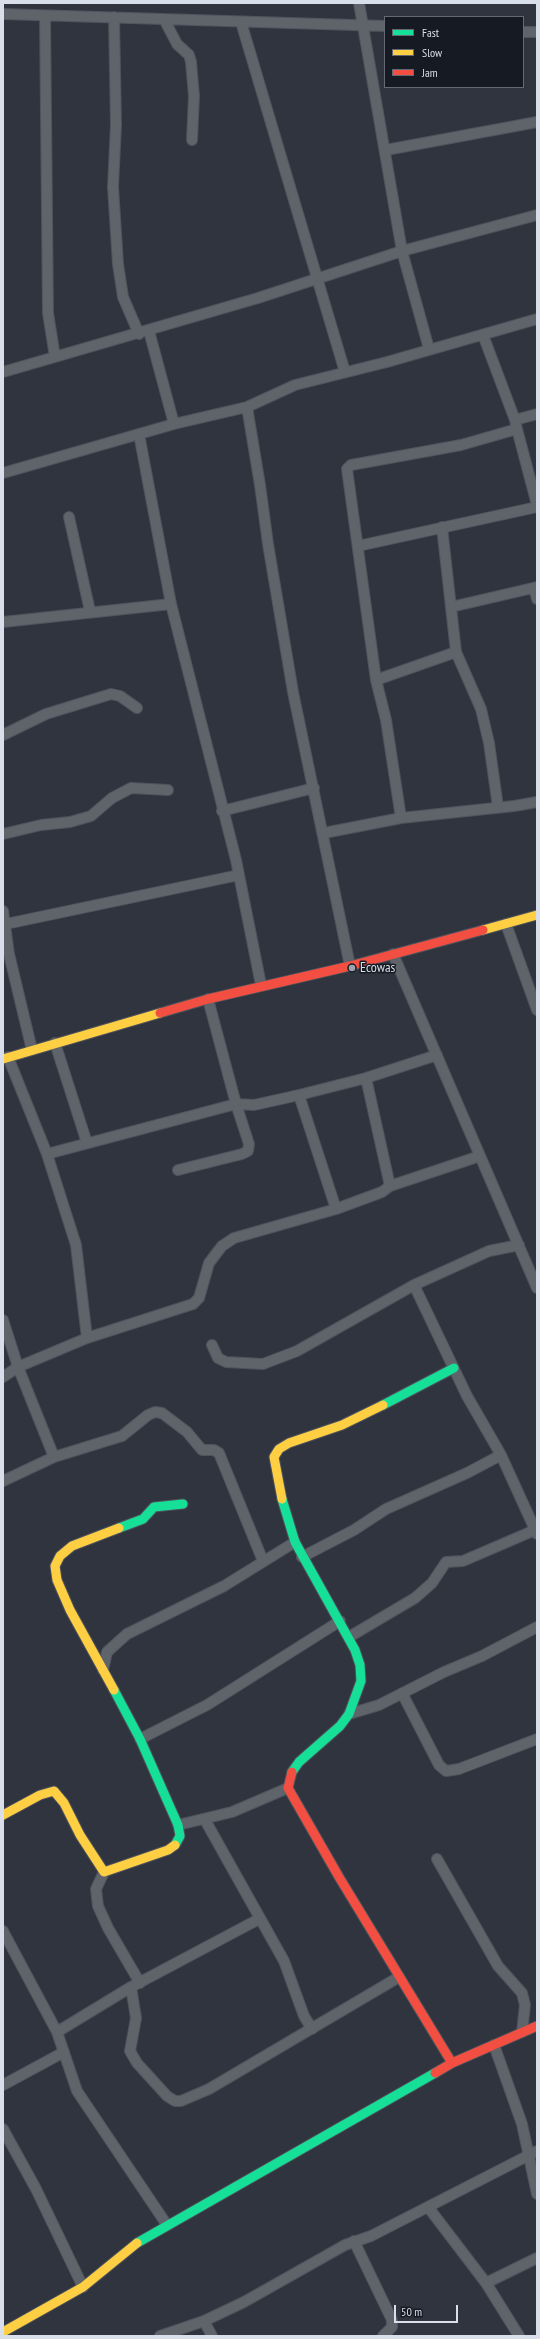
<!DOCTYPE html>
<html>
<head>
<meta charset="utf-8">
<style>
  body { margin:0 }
  #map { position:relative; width:540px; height:2339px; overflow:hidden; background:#2f343e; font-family:"PT Sans Narrow",sans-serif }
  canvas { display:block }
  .frame { position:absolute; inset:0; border:4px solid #d8dfea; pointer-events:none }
  .legend { position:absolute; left:384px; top:16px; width:140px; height:72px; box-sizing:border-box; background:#161b23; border:1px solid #646973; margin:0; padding:5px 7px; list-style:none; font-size:12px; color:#d8dfea }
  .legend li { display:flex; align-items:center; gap:8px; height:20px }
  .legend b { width:20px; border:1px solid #646973 }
  .scale { position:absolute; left:394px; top:2305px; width:64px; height:18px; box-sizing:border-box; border:2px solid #d8dfea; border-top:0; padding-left:5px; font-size:12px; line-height:14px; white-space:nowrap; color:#d8dfea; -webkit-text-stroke:3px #161b23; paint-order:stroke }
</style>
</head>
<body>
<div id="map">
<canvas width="540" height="2339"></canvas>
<div class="frame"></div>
<ul class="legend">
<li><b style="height:5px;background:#16e098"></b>Fast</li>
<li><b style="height:5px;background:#ffcf43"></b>Slow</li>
<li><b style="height:5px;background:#f24e42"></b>Jam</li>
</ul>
<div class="scale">50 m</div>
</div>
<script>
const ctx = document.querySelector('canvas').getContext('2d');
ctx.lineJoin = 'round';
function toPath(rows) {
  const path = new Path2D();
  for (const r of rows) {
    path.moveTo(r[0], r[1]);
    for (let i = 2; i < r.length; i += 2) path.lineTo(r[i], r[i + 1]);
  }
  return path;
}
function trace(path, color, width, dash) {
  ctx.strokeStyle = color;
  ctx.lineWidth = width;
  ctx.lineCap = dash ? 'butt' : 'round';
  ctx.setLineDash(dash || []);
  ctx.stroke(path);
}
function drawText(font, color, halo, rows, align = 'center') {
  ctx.font = font + ' "PT Sans Narrow",sans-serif';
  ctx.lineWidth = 3;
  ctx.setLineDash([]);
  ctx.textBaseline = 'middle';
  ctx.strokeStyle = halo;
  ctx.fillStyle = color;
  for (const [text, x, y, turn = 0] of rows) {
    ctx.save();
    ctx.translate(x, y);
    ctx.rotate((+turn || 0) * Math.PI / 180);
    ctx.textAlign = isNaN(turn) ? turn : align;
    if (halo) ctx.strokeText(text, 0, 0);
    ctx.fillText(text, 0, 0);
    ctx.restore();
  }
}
const street = toPath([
  [359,3,402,251,429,349],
  [3,14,385,26],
  [45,16,48,313,55,357],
  [114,17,116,125,113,187,118,264,123,297,139,334],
  [165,21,177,44,189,55,191,62,194,96,192,140],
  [241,22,345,372],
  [523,32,537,32],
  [386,150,537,122],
  [149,331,174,424],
  [483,335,515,420],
  [3,372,258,298,402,251,537,215],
  [247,407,260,485,268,544,293,692,350,966],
  [517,429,537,505],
  [139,434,171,604,236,860,261,985],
  [3,473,174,424,247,407,295,385,387,362,537,319],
  [69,517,90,611],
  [442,527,456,652,481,709,489,743,498,807],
  [358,546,537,507],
  [534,588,537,599],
  [451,607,537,587],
  [3,622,171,604],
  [376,680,456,652],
  [3,735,46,714,111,694,120,696,137,708],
  [222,811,314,788],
  [401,818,386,720,376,680,347,469,351,465,461,445,517,429,515,420,537,414],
  [324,833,401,818,514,806,537,802],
  [3,834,41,825,70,822,91,816,112,798,131,788,168,790],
  [3,911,9,954,32,1050],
  [6,924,239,875],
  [506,924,537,1010],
  [393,954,537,1288],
  [208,999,236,1104,254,1105,299,1095,366,1078,437,1055],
  [55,1043,87,1143],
  [8,1057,47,1154,76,1245,87,1338],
  [366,1078,390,1186],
  [299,1095,336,1209],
  [47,1154,236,1104,249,1144,248,1151,242,1154,178,1170],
  [414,1285,467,1396,501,1455,537,1534],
  [3,1320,18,1367,54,1457],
  [212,1345,218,1358,226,1362,263,1364,297,1351,414,1285,489,1251,519,1245],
  [3,1377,18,1367,87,1338,193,1304,199,1298,209,1263,222,1246,234,1238,336,1209,382,1192,390,1186,480,1156],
  [3,1481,54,1457,122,1436,148,1415,155,1412,162,1413,187,1432,202,1450,214,1450,219,1453,263,1561],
  [302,1557,354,1530,386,1509,467,1473,501,1455],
  [349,1637,415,1598,432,1583,446,1562,463,1561,535,1530],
  [103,1670,107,1652,127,1634,224,1586,295,1542],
  [402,1693,439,1765,446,1771,459,1769,537,1739],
  [349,1714,379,1705,444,1672,482,1656,537,1627],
  [140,1739,207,1705,340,1621],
  [205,1820,284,1961,304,2016,312,2029],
  [178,1825,232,1812,288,1788],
  [437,1859,498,1966,522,1993,525,2005,522,2032],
  [104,1872,96,1889,98,1906,108,1928,140,1983],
  [3,1931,57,2032,77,2091,167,2225],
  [131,1987,136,2018,130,2051,137,2063,167,2096,175,2101,181,2101,209,2089,399,1977],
  [57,2032,131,1987,259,1919],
  [494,2045,522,2124,537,2194],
  [3,2085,64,2052],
  [3,2129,36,2189,83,2287],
  [428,2207,486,2283,519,2336],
  [354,2241,392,2320,392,2327,383,2336],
  [486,2283,537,2258],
  [204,2321,212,2336],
  [160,2336,204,2321,244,2302,345,2245,371,2236,537,2151]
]);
const fast = toPath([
  [383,1405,454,1368],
  [282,1499,295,1542,355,1650,360,1665,361,1681,349,1714,340,1726,299,1762,292,1772],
  [119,1528,143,1519,154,1507,183,1504],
  [114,1690,140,1739,178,1825,180,1836,175,1845],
  [137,2243,435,2073]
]);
const slow = toPath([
  [483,930,537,915],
  [3,1059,160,1013],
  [282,1499,274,1457,279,1449,289,1443,342,1425,383,1405],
  [114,1690,70,1610,57,1580,55,1566,60,1556,72,1546,119,1528],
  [3,1815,40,1795,54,1791,64,1803,80,1835,104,1872,168,1850,175,1845],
  [3,2332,83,2287,137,2243]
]);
const jam = toPath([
  [160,1013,208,999,350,966,483,930],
  [292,1772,288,1788,339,1877,452,2063],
  [435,2073,452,2063,537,2026]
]);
const markers = [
  [352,968,4,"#9da3ae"]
];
const poiNames = [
  ["Ecowas",360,968]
];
trace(street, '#4e535c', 12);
trace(fast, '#4e535c', 11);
trace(slow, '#4e535c', 11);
trace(jam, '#4e535c', 11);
trace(street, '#5f636a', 10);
trace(fast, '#16e098', 9);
trace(slow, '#ffcf43', 9);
trace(jam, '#f24e42', 9);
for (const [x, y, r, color] of markers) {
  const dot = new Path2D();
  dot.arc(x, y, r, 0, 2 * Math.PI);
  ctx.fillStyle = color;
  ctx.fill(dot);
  trace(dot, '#161b23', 1.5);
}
drawText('14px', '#d8dfea', '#161b23', poiNames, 'left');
</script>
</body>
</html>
